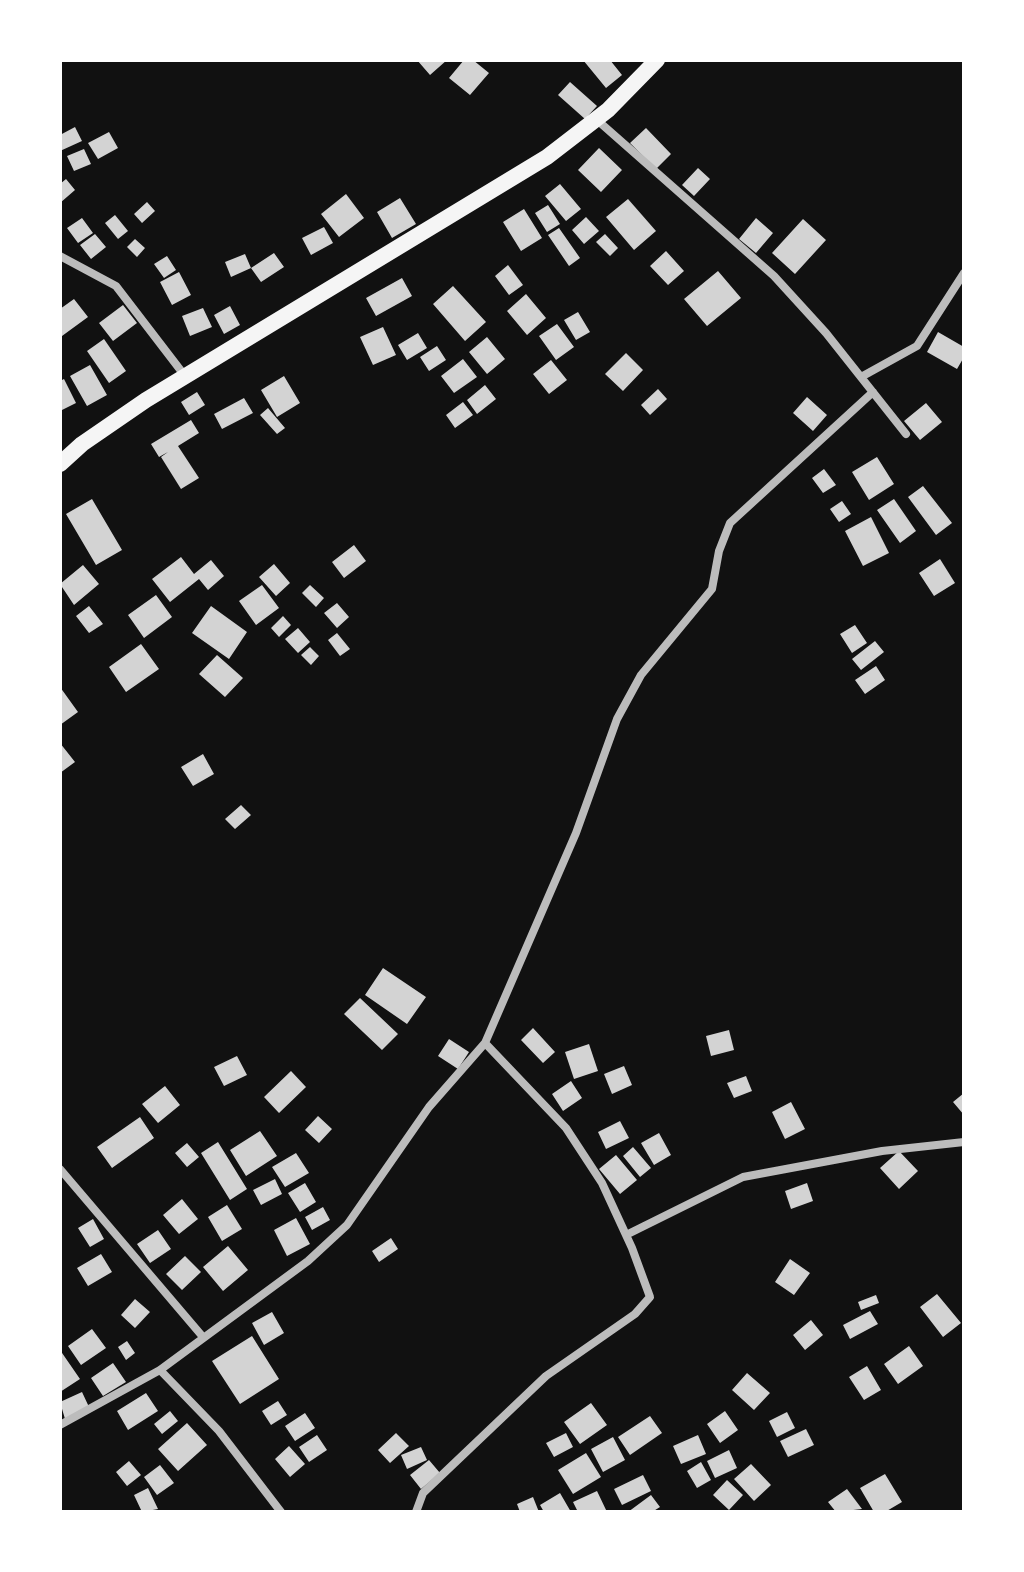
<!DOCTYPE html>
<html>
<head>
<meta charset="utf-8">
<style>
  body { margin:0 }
  #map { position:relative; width:1024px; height:1572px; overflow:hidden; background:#111; font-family:Karla,sans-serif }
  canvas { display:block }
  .frame { position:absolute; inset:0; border:62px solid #fff; pointer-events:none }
</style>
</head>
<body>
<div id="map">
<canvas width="1024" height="1572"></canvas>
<div class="frame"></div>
</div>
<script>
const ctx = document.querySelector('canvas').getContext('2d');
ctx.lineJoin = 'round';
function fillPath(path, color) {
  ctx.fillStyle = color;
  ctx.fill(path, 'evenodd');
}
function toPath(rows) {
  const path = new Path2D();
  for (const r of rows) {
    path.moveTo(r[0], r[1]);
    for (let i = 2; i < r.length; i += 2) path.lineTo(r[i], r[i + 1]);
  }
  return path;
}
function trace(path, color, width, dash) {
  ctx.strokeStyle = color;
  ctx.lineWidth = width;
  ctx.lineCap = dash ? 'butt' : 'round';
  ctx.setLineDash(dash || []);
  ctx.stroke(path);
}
const building = toPath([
  [417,60,447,60,430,75],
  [464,60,473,60,489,73,470,95,449,78],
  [583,60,610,60,622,75,606,88],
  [570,82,597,106,585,119,558,95],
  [75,127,82,141,60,151,60,135],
  [646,128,671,154,656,169,630,143],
  [109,132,118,148,98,159,88,143],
  [599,148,622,170,601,192,578,170],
  [84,149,91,164,74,171,67,156],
  [698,168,710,179,694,196,682,185],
  [66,179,75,190,60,203,60,184],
  [560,184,581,209,566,221,545,196],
  [346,194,364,218,339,237,321,214],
  [400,198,416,224,392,238,377,212],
  [628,199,656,231,634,250,606,217],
  [147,202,155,211,142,223,134,214],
  [548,205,560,224,547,232,535,213],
  [524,209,542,238,521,251,503,222],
  [115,215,128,231,118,239,105,223],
  [586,217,599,231,584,244,572,230],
  [82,218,93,233,78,243,67,228],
  [756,218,773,233,756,253,739,239],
  [803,219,826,240,795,274,772,253],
  [324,227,333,243,311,255,302,238],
  [559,228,580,258,569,266,548,235],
  [95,234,106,247,91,259,80,245],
  [605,234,618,248,610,256,596,242],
  [135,239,145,248,137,257,127,247],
  [666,251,684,271,668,285,650,266],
  [274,253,284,267,261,282,251,268],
  [245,254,251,268,231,277,225,262],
  [167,256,176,270,164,278,154,264],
  [508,265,523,285,509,295,495,276],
  [718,271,741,298,707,326,684,299],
  [179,272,191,295,172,305,160,282],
  [402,278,412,296,376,316,366,298],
  [453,286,486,322,465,341,433,304],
  [526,294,546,318,527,335,507,311],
  [74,299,88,317,62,336,60,309],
  [123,305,137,323,113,341,99,323],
  [230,306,240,325,224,334,214,315],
  [203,308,212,327,190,336,182,316],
  [578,312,590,332,576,340,564,320],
  [557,324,574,347,556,360,539,336],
  [383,327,396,355,373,365,360,337],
  [938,332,964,347,964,357,957,369,927,352],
  [418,333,427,348,407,360,398,345],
  [487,337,505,359,487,374,469,352],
  [104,339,126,371,109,383,87,351],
  [437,346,446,360,429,371,420,357],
  [626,353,643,370,623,391,605,374],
  [463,359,477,377,454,393,441,376],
  [551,360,567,380,549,394,533,374],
  [90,365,107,395,87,406,70,376],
  [284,376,300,403,277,417,261,390],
  [64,379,76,403,60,411,60,381],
  [485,385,496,399,477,414,467,400],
  [658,389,667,399,650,415,641,405],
  [197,392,205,405,189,415,181,402],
  [807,397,827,415,813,431,793,413],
  [244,398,253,413,222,429,214,414],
  [463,402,473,415,455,428,446,415],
  [926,403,942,422,920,440,904,421],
  [268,408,285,428,277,434,260,415],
  [191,420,199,433,178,446,199,478,181,489,161,457,168,452,159,457,151,444],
  [877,457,894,484,869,500,852,472],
  [824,469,836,485,823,493,812,478],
  [923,486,952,523,936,535,908,497],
  [92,499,122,550,96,565,66,514],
  [894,499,916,531,900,543,877,510],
  [842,501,851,514,839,522,830,509],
  [871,517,889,553,863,566,845,531],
  [354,545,366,561,344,578,332,562],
  [181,557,194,574,211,560,224,576,208,590,199,579,170,602,152,579],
  [940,559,955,583,934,596,919,573],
  [274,564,290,583,276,596,259,577],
  [83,565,99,584,74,605,60,584],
  [262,585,279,608,256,625,239,601],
  [310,585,324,598,316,607,302,593],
  [156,595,172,617,144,638,128,615],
  [337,603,349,617,337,628,324,613],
  [89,606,103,624,89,633,76,616],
  [211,606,247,632,229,659,192,633],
  [283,616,291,625,279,637,271,628],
  [855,625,867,643,852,653,840,634],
  [298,628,310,642,298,653,285,639],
  [337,633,350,649,340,656,328,640],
  [875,641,884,652,861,670,852,659],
  [141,644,159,669,126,692,109,667],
  [310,647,319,656,311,665,301,655],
  [217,655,243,678,225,697,199,674],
  [876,666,885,680,865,694,855,680],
  [60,687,78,712,60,725],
  [60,743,75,762,60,773],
  [203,754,214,774,193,786,181,767],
  [241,805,251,815,235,829,225,819],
  [383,968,426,997,407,1024,365,995],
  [360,998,398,1034,382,1050,344,1014],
  [533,1028,555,1052,543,1063,521,1040],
  [729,1030,734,1050,711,1056,706,1036],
  [449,1039,469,1052,458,1069,438,1056],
  [589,1044,598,1071,574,1079,565,1052],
  [237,1056,247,1075,224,1086,214,1067],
  [624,1066,632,1085,612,1094,604,1074],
  [291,1071,306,1087,279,1113,264,1097],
  [746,1076,752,1091,734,1098,727,1083],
  [571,1081,582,1098,563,1111,552,1094],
  [165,1086,180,1105,158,1123,142,1104],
  [964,1093,964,1115,953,1102],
  [791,1102,805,1129,785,1139,772,1112],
  [318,1116,332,1129,319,1143,305,1130],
  [140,1117,154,1138,112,1168,97,1147],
  [620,1121,629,1138,606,1149,598,1132],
  [260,1131,277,1156,246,1176,230,1150],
  [659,1133,671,1155,654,1165,641,1143],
  [218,1142,247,1189,230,1200,201,1153],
  [187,1143,199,1157,187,1167,175,1153],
  [633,1147,651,1168,640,1177,623,1156],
  [899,1151,918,1171,899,1189,880,1168],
  [296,1153,309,1173,285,1187,272,1167],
  [616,1155,637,1180,620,1194,599,1169],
  [275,1179,282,1194,261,1205,253,1190],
  [305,1183,316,1202,300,1212,288,1193],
  [807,1183,813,1201,791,1209,785,1191],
  [182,1199,198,1219,179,1234,163,1215],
  [227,1205,242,1229,222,1241,208,1217],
  [323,1207,330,1220,312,1230,305,1217],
  [296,1218,310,1244,287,1256,274,1230],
  [93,1219,104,1239,90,1247,78,1228],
  [158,1230,171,1249,150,1263,137,1244],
  [391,1238,398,1249,379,1262,372,1251],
  [228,1246,248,1270,223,1291,203,1267],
  [101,1254,112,1272,88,1286,77,1268],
  [185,1256,201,1272,182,1290,166,1274],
  [790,1259,810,1273,794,1295,775,1282],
  [937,1294,961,1323,943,1337,920,1307],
  [876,1295,879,1303,861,1310,858,1302],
  [135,1299,150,1312,135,1328,121,1315],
  [870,1311,878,1324,850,1339,843,1325],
  [272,1312,284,1333,264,1345,252,1323],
  [811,1320,823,1335,805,1350,793,1335],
  [92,1329,106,1348,81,1365,68,1346],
  [252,1336,279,1379,240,1404,212,1361],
  [127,1341,135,1353,126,1360,118,1347],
  [909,1346,923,1366,898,1384,884,1364],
  [60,1350,80,1379,60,1392],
  [113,1363,126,1382,103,1396,91,1378],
  [867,1366,881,1390,864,1400,849,1377],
  [747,1373,770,1393,754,1410,732,1390],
  [82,1392,89,1407,65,1419,60,1402],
  [146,1393,158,1411,128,1430,117,1411],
  [278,1401,287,1415,271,1425,262,1411],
  [591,1403,607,1425,580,1444,564,1422],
  [170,1411,178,1421,162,1434,154,1424],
  [725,1411,738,1430,720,1443,707,1424],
  [787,1412,795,1428,777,1437,769,1421],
  [305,1413,315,1428,295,1441,285,1426],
  [650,1416,662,1433,630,1455,618,1437],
  [187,1423,207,1445,178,1471,158,1449],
  [806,1429,814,1445,788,1457,780,1441],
  [396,1433,409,1446,390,1463,378,1450],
  [566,1433,573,1447,554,1457,546,1443],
  [317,1435,327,1450,309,1462,299,1447],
  [698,1435,706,1454,681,1464,673,1446],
  [613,1437,625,1460,603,1472,591,1449],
  [289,1446,305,1464,290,1477,275,1459],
  [421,1447,427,1460,407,1469,401,1455],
  [729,1450,737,1468,715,1478,707,1461],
  [586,1453,601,1477,573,1494,558,1470],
  [429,1460,440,1473,421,1489,410,1475],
  [129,1461,141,1475,127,1486,116,1472],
  [701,1462,711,1480,697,1488,687,1471],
  [751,1464,771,1485,754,1501,734,1479],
  [160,1465,174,1483,157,1495,144,1477],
  [885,1474,902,1502,885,1512,874,1512,860,1488],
  [643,1475,651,1491,622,1505,614,1489],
  [727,1480,743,1495,729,1510,713,1495],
  [148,1488,158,1509,142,1512,134,1495],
  [847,1489,862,1509,836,1512,828,1502],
  [597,1491,607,1512,578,1512,573,1502],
  [560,1493,571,1512,544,1512,540,1505],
  [651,1495,660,1507,652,1512,628,1512],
  [533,1497,539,1512,520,1512,517,1504]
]);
const minor = toPath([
  [597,120,774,276,826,333,906,434],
  [60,256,116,286,185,376],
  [861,377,917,346,964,273],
  [60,1169,203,1337],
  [626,1235,743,1177,882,1151,964,1142],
  [160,1370,219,1431,281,1512],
  [60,1425,160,1370,308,1261,347,1225,429,1107,485,1043,576,833,617,719,641,675,712,589,719,551,730,523,873,392],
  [416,1512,423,1493,546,1376,635,1314,650,1297,632,1248,602,1183,566,1128,485,1043]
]);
const primary = toPath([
  [60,464,82,444,146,400,547,157,608,110,657,60]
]);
fillPath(building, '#d3d3d3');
trace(minor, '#bcbcbc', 8);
trace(primary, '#f5f5f5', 16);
</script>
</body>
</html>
